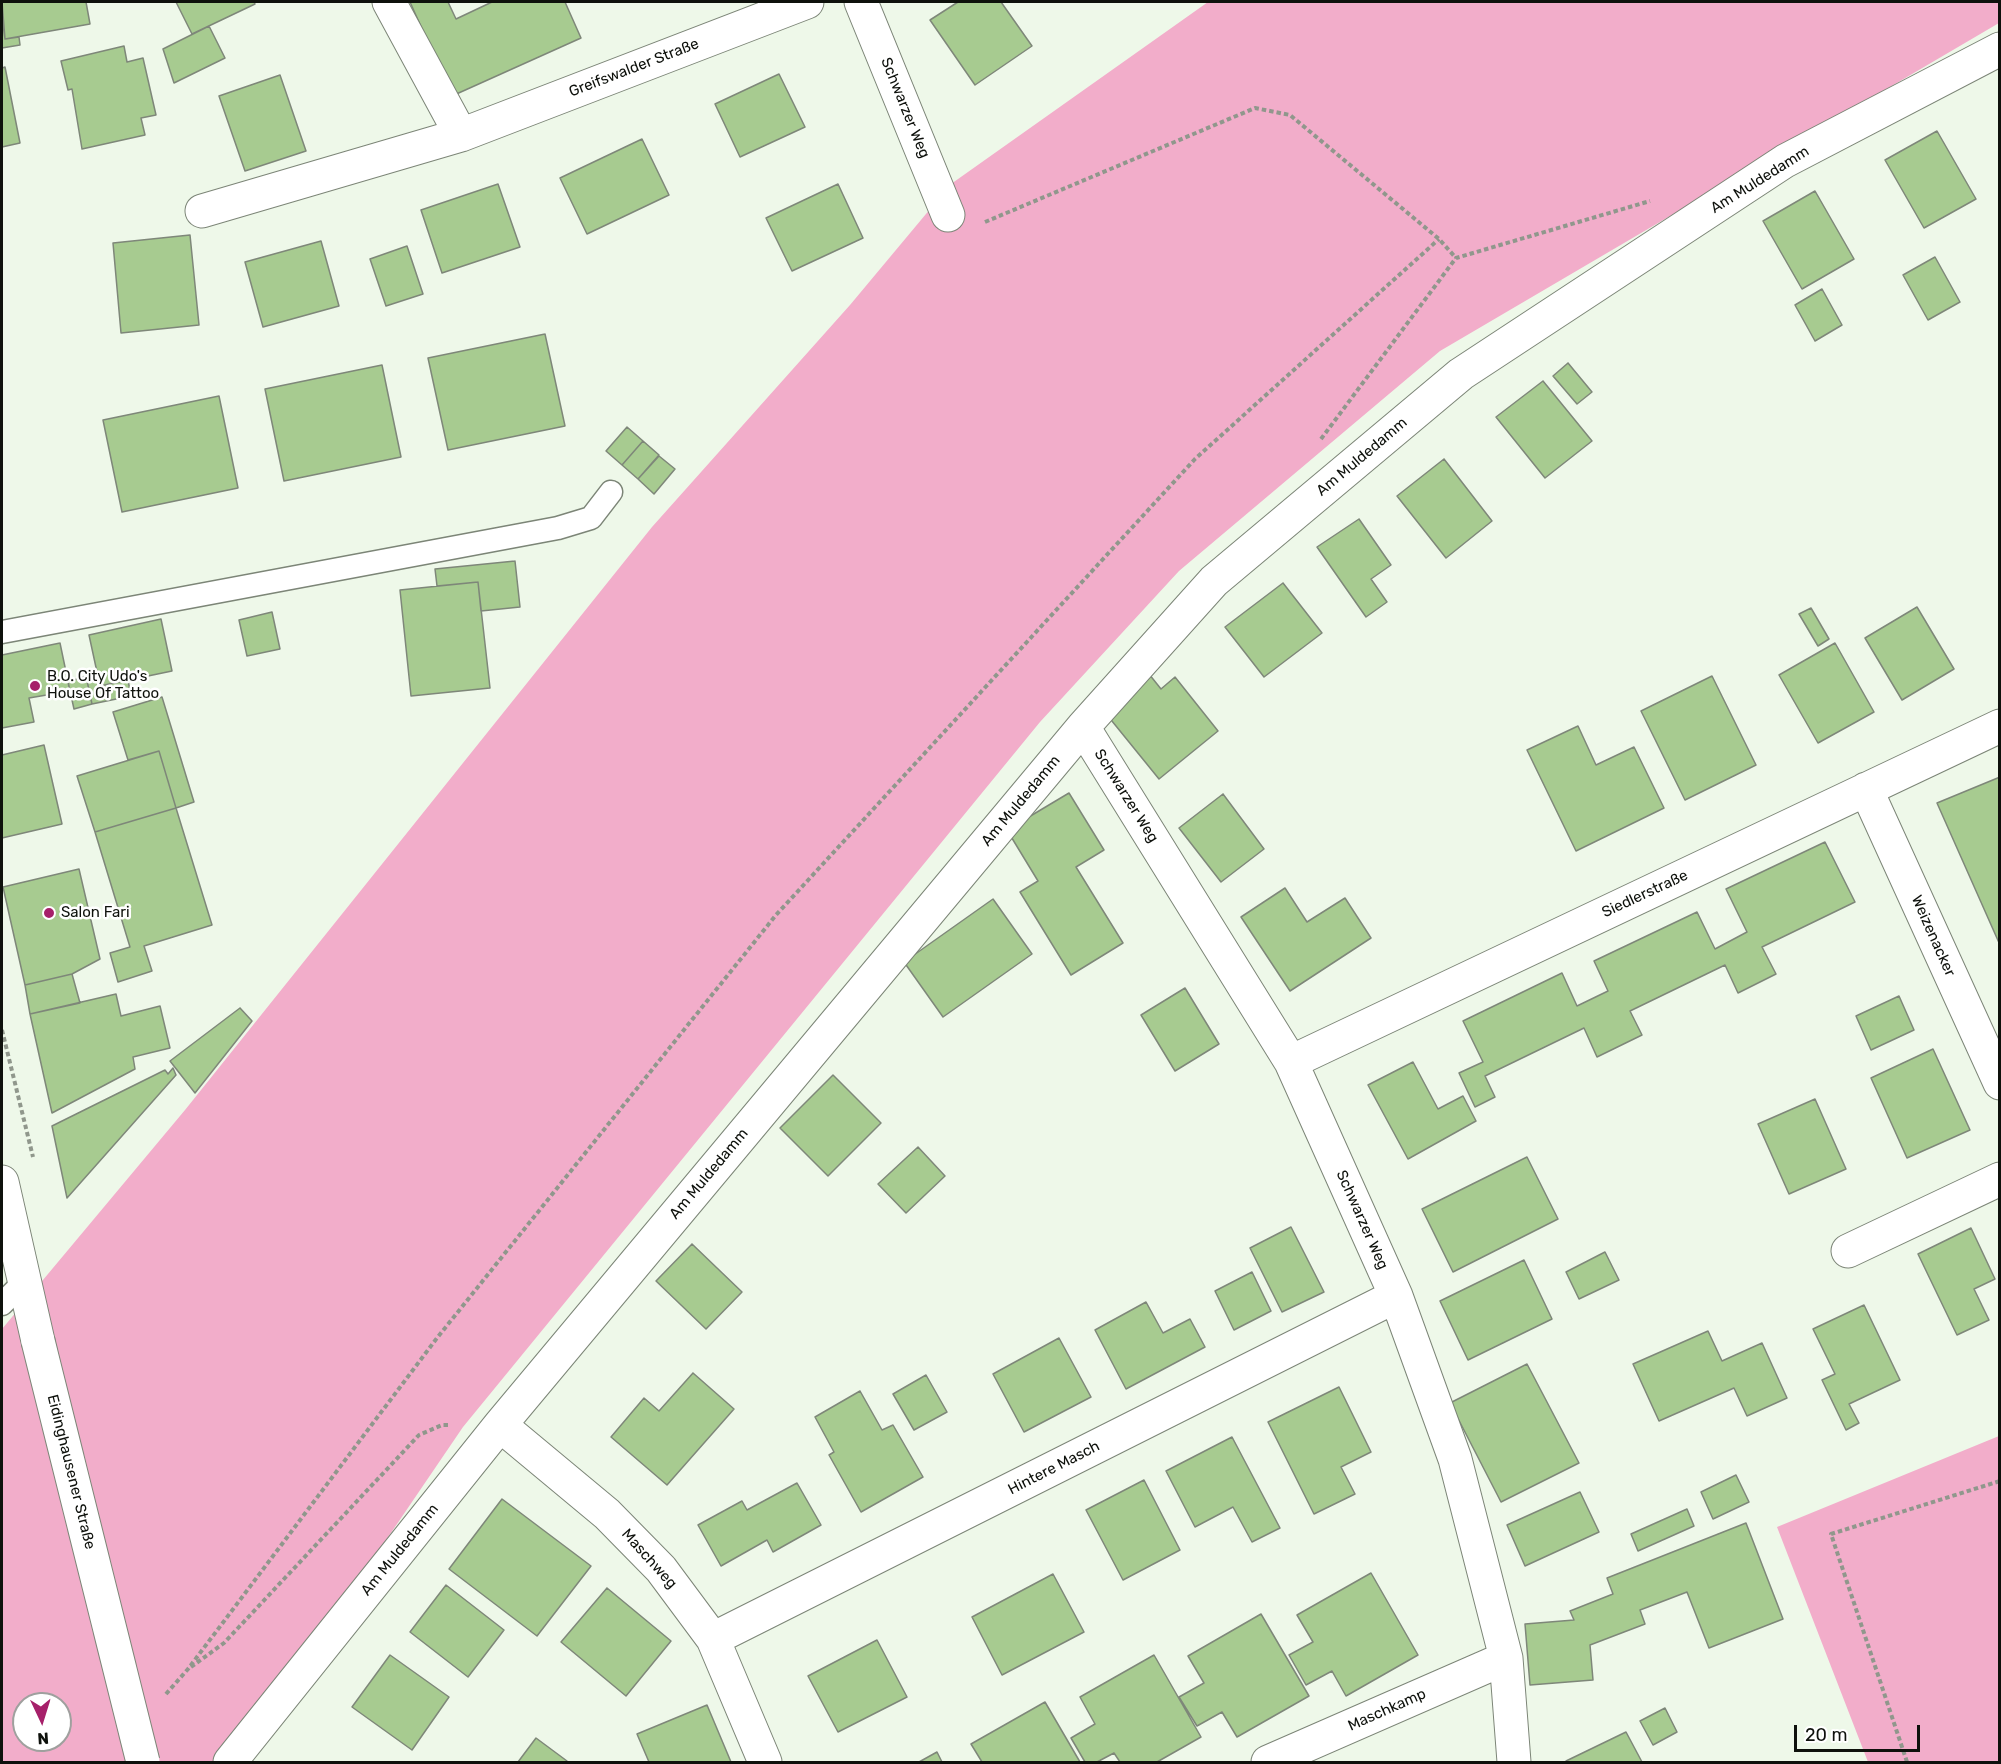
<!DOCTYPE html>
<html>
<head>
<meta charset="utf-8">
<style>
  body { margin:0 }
  #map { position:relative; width:2001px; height:1764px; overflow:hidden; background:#eef8e9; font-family:Rubik,sans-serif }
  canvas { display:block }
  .frame { position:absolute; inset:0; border:3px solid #0e110c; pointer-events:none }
  .north { position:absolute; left:12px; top:1692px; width:60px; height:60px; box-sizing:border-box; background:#fff; border:2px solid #9fa09e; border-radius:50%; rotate:176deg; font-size:16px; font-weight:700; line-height:24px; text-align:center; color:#0e110c }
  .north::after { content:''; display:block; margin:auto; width:21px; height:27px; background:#a6206a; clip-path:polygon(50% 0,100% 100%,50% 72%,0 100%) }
  .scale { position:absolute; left:1794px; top:1725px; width:126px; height:27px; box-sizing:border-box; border:3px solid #0e110c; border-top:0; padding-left:8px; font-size:18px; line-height:21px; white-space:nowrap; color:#0e110c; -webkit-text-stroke:4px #fff; paint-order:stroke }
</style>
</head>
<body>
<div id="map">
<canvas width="2001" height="1764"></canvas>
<div class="frame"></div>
<div class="north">N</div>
<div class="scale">20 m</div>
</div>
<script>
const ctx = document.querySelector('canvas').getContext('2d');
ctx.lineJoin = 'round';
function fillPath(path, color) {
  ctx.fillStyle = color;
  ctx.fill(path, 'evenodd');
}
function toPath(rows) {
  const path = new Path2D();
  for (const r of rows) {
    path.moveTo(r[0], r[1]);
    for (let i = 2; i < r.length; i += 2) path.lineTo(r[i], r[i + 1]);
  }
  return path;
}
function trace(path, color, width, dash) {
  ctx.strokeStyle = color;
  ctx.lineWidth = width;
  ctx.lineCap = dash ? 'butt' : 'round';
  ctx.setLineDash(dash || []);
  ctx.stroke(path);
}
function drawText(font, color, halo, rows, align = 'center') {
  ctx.font = font + ' Rubik,sans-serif';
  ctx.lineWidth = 5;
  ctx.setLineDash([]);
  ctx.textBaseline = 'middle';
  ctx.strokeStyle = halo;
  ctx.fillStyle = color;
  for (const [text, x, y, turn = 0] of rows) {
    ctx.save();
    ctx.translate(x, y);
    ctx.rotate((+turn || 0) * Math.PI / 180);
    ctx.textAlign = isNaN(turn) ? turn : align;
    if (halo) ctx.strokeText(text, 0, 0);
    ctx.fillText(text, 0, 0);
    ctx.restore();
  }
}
const green = toPath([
  [1208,2,1999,2,1999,23,1440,351,1179,571,1040,722,463,1427,235,1762,2,1762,2,1329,185,1110,652,527,850,305,951,184],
  [24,1704,60,1704,60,1740,24,1740],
  [1999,1436,1999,1762,1868,1762,1777,1527]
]);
const building = toPath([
  [2,2,86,2,90,24,5,39,2,2],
  [176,2,254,2,255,4,192,34,176,2],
  [410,2,448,2,456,19,492,2,565,2,581,38,452,96,410,2],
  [958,2,1001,2,1032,46,975,85,930,20,958,2],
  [2,19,5,39,19,37,20,45,2,48,2,19],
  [209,26,225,58,174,83,163,49,209,26],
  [124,46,127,62,143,58,156,115,141,118,145,135,82,149,72,89,68,90,61,61,124,46],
  [5,67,20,143,2,147,2,68,5,67],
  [779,74,805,127,740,157,715,104,779,74],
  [280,75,306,151,245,171,219,96,280,75],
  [1937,131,1976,199,1924,228,1885,160,1937,131],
  [642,139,669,195,587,234,560,178,642,139],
  [498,184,520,247,442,273,421,210,498,184],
  [838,184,863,238,792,271,766,218,838,184],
  [1815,191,1854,259,1802,289,1763,221,1815,191],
  [190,235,199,325,121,333,113,243,190,235],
  [321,241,339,306,263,327,245,262,321,241],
  [407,246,423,294,386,306,370,259,407,246],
  [1935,257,1960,302,1928,320,1903,275,1935,257],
  [1822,289,1842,325,1815,341,1795,305,1822,289],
  [545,334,565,426,448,450,428,358,545,334],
  [1568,363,1592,392,1577,404,1553,376,1568,363],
  [382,365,401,457,284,481,265,389,382,365],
  [1543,381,1592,441,1545,478,1496,417,1543,381],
  [219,396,238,488,122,512,103,420,219,396],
  [627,427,643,441,622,465,606,451,627,427],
  [643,441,659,455,638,479,622,465,643,441],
  [659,456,675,469,654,494,638,479,659,456],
  [1444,459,1492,521,1446,558,1397,496,1444,459],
  [1359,519,1391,565,1371,579,1387,602,1366,617,1317,547,1359,519],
  [515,561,520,607,481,611,478,582,437,586,435,569,515,561],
  [478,582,490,688,411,696,400,590,478,582],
  [1283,583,1322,633,1264,677,1225,627,1283,583],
  [1917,607,1954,669,1902,700,1865,638,1917,607],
  [1811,608,1829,639,1818,646,1799,614,1811,608],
  [272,612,280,649,247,656,239,620,272,612],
  [161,619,172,671,100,686,89,635,161,619],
  [60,643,70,691,29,698,34,722,2,728,2,655,60,643],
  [1835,643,1874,712,1818,743,1779,675,1835,643],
  [97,674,100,686,128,680,131,696,92,704,86,676,97,674],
  [1149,674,1161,689,1175,677,1218,731,1159,779,1103,710,1149,674],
  [86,676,92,704,74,709,68,682,86,676],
  [1712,676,1756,765,1685,800,1641,711,1712,676],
  [162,697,194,802,176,808,159,751,128,760,113,712,162,697],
  [1578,726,1596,765,1634,747,1664,808,1576,851,1527,750,1578,726],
  [44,745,62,824,2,838,2,755,44,745],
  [159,751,176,808,95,832,77,776,159,751],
  [2000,777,2000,945,1937,803,2000,777],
  [1069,793,1104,850,1076,867,1123,943,1071,975,1020,892,1038,881,1007,830,1069,793],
  [1223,794,1264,849,1221,882,1179,828,1223,794],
  [176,808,212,925,144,946,152,971,118,982,110,953,130,947,95,832,176,808],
  [1825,842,1855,902,1762,947,1776,974,1738,993,1725,965,1630,1011,1642,1035,1597,1057,1584,1028,1485,1076,1495,1097,1475,1107,1459,1073,1483,1062,1463,1021,1562,973,1577,1006,1608,991,1594,961,1697,912,1715,949,1747,932,1726,889,1825,842],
  [79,869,100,959,72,974,25,985,3,887,79,869],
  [1285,888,1307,922,1345,898,1371,938,1290,991,1241,917,1285,888],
  [993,899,1032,954,943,1017,904,962,993,899],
  [72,974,80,1003,30,1014,25,985,72,974],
  [1185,988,1219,1044,1175,1071,1141,1015,1185,988],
  [116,994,121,1016,160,1006,170,1048,133,1057,135,1069,52,1113,30,1014,116,994],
  [1899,996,1914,1030,1871,1050,1856,1016,1899,996],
  [240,1008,252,1021,195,1093,170,1061,240,1008],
  [1933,1049,1970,1130,1907,1158,1871,1078,1933,1049],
  [1413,1062,1438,1109,1463,1096,1476,1121,1408,1159,1368,1085,1413,1062],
  [173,1068,176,1075,67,1198,52,1126,165,1070,168,1074,173,1068],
  [833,1075,881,1123,828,1176,780,1128,833,1075],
  [1815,1099,1846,1169,1789,1194,1758,1124,1815,1099],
  [918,1147,945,1176,906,1213,878,1184,918,1147],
  [1527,1157,1558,1219,1453,1272,1422,1209,1527,1157],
  [1291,1227,1324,1292,1282,1312,1250,1248,1291,1227],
  [1971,1228,1995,1279,1974,1289,1989,1320,1957,1335,1918,1254,1971,1228],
  [692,1244,742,1292,706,1329,656,1281,692,1244],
  [1605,1252,1619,1280,1579,1299,1566,1272,1605,1252],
  [1524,1260,1552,1319,1468,1360,1440,1301,1524,1260],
  [1252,1272,1271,1311,1234,1330,1215,1291,1252,1272],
  [1146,1302,1163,1333,1190,1319,1205,1347,1126,1389,1095,1330,1146,1302],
  [1864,1305,1900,1380,1849,1404,1859,1423,1846,1430,1822,1380,1835,1374,1813,1329,1864,1305],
  [1708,1331,1722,1361,1762,1343,1787,1398,1747,1416,1734,1388,1659,1421,1633,1364,1708,1331],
  [1059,1338,1091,1397,1024,1432,993,1374,1059,1338],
  [1527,1364,1579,1463,1501,1502,1450,1403,1527,1364],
  [693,1373,734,1409,667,1485,611,1437,644,1398,659,1411,693,1373],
  [926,1375,947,1412,914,1430,893,1394,926,1375],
  [1339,1387,1371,1452,1341,1467,1355,1494,1314,1514,1268,1422,1339,1387],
  [860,1391,882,1430,893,1425,923,1477,861,1512,829,1455,834,1452,815,1417,860,1391],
  [1232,1437,1280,1528,1252,1542,1233,1507,1195,1527,1166,1471,1232,1437],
  [1736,1475,1749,1502,1713,1519,1701,1492,1736,1475],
  [1144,1480,1180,1550,1123,1580,1086,1510,1144,1480],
  [797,1483,821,1525,773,1552,767,1540,721,1566,698,1525,742,1501,747,1510,797,1483],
  [1580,1492,1599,1532,1525,1566,1507,1525,1580,1492],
  [502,1499,591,1566,537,1636,449,1569,502,1499],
  [1687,1509,1694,1526,1638,1551,1631,1534,1687,1509],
  [1746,1523,1783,1619,1709,1648,1687,1592,1640,1610,1645,1624,1590,1645,1593,1680,1530,1685,1525,1624,1574,1620,1570,1611,1613,1594,1607,1578,1746,1523],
  [1371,1573,1418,1655,1346,1696,1332,1671,1306,1685,1289,1655,1313,1642,1297,1615,1371,1573],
  [1053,1574,1084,1632,1002,1675,972,1617,1053,1574],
  [446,1585,504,1630,468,1677,410,1632,446,1585],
  [607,1588,671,1641,626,1696,561,1642,607,1588],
  [1261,1614,1309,1696,1237,1737,1222,1712,1197,1726,1179,1697,1204,1683,1188,1656,1261,1614],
  [877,1640,907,1697,838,1732,808,1676,877,1640],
  [390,1655,449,1697,412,1750,352,1707,390,1655],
  [1154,1655,1201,1737,1157,1762,1120,1762,1114,1753,1097,1762,1085,1762,1071,1738,1095,1724,1080,1697,1154,1655],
  [1045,1702,1080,1762,982,1762,971,1744,1045,1702],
  [707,1705,731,1762,649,1762,637,1734,707,1705],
  [1665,1708,1677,1732,1653,1745,1640,1721,1665,1708],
  [1626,1732,1642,1762,1567,1762,1566,1761,1626,1732],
  [536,1738,567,1761,565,1762,518,1762,536,1738],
  [937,1752,942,1762,919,1762,937,1752]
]);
const path = toPath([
  [985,222,1255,108,1290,115,1439,239,1456,258],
  [1321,439,1456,258,1650,201],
  [2,1030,33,1157],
  [191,1667,224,1643,419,1435,442,1425,450,1425],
  [166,1694,188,1669,437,1338,776,915,1195,459,1439,239],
  [1907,1762,1831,1534,2000,1481]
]);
const service = toPath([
  [2,632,558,528,591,518,611,492],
  [2,1304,24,1282]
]);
const minor = toPath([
  [389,2,461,135],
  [861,2,948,215],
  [202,211,461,135,807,2],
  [1083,727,1291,1062,1396,1296,1455,1459,1506,1658,1514,1762],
  [1866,789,2000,1083],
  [1291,1062,2000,726],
  [1848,1251,2000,1179],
  [500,1425,607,1514,661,1569,713,1639,765,1762],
  [713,1639,1396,1296],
  [230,1762,500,1425,1083,727,1214,581,1461,374,1785,161,2000,49],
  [1268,1762,1506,1658]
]);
const secondary = toPath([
  [2,1182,38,1341]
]);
const secondaryBridge = toPath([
  [38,1341,143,1762]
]);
const markers = [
  [35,686,6,"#a6206a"],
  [49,913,6,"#a6206a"]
];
const streetNames = [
  ["Greifswalder Straße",634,68,-21],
  ["Schwarzer Weg",905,108,68],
  ["Am Muldedamm",1760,180,-32],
  ["Am Muldedamm",1362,457,-40],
  ["Schwarzer Weg",1126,796,58],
  ["Am Muldedamm",1021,801,-50],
  ["Siedlerstraße",1645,894,-25],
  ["Weizenacker",1933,936,66],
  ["Am Muldedamm",709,1174,-50],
  ["Schwarzer Weg",1362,1220,66],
  ["Hintere Masch",1054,1468,-27],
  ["Eidinghausener Straße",71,1472,76],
  ["Am Muldedamm",400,1550,-51],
  ["Maschweg",649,1559,48],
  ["Maschkamp",1387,1710,-24]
];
const poiNames = [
  ["B.O. City Udo's",47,677],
  ["House Of Tattoo",47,694],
  ["Salon Fari",61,913]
];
fillPath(green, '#f2adca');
fillPath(building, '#a7cb90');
trace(building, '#7e8779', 1.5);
trace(service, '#7c8577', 25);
trace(minor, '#7c8577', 35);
trace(secondary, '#7c8577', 35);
trace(path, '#90978c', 4, [4.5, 3]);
trace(service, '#fff', 22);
trace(minor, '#fff', 33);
trace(secondary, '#fff', 33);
trace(secondaryBridge, '#7c8577', 35, []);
trace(secondaryBridge, '#fff', 33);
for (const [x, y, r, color] of markers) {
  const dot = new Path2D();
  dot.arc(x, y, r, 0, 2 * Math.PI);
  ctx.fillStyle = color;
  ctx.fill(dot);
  trace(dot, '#fff', 2);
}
drawText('15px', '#0e110c', '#fff', streetNames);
drawText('15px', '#0e110c', '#fff', poiNames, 'left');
</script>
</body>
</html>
